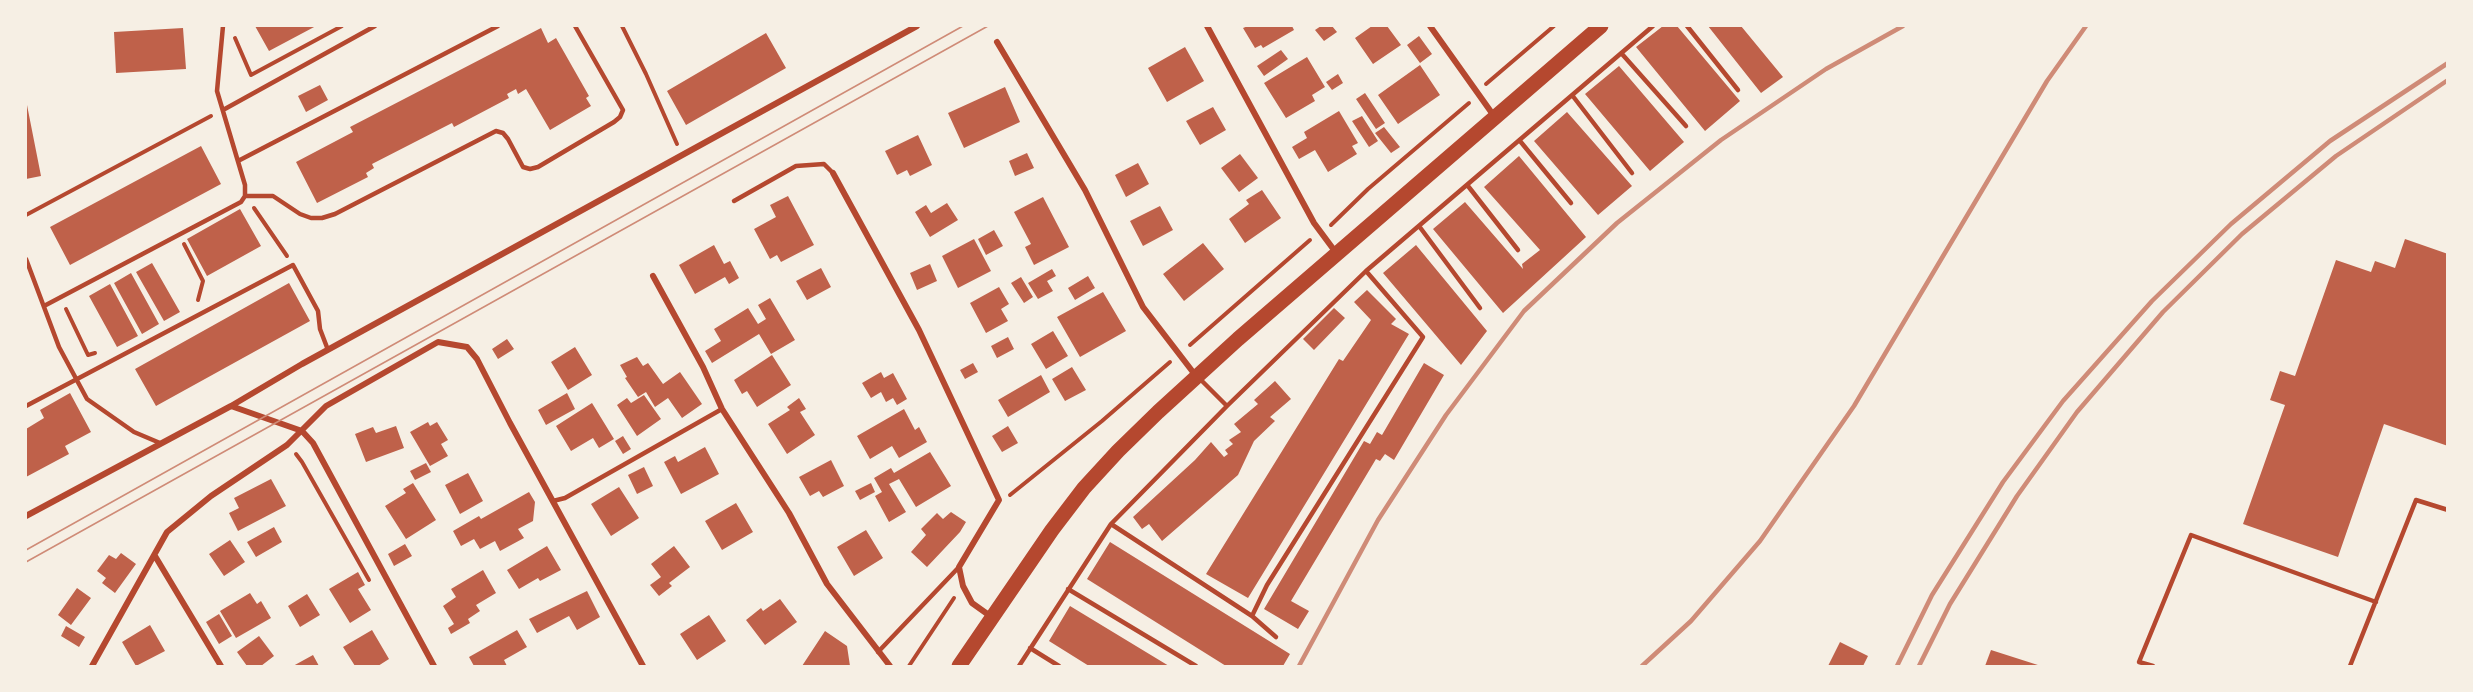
<!DOCTYPE html>
<html>
<head>
<meta charset="utf-8">
<style>
  body { margin:0 }
  #map { position:relative; width:2473px; height:692px; overflow:hidden; background:#f6efe4; font-family:Roboto,sans-serif }
  canvas { display:block }
  .frame { position:absolute; inset:0; border:27px solid #f6efe4; pointer-events:none }
</style>
</head>
<body>
<div id="map">
<canvas width="2473" height="692"></canvas>
<div class="frame"></div>
</div>
<script>
const ctx = document.querySelector('canvas').getContext('2d');
ctx.lineJoin = 'round';
function fillPath(path, color) {
  ctx.fillStyle = color;
  ctx.fill(path, 'evenodd');
}
function toPath(rows) {
  const path = new Path2D();
  for (const r of rows) {
    path.moveTo(r[0], r[1]);
    for (let i = 2; i < r.length; i += 2) path.lineTo(r[i], r[i + 1]);
  }
  return path;
}
function trace(path, color, width, dash) {
  ctx.strokeStyle = color;
  ctx.lineWidth = width;
  ctx.lineCap = dash ? 'butt' : 'round';
  ctx.setLineDash(dash || []);
  ctx.stroke(path);
}
const building = toPath([
  [255,26,316,26,269,51],
  [1248,26,1292,26,1294,30,1263,48,1261,45,1255,48,1243,28],
  [1321,26,1332,26,1337,32,1324,41,1315,30],
  [1372,26,1387,26,1401,45,1373,64,1355,38],
  [1663,26,1677,26,1740,101,1705,131,1636,47],
  [1708,26,1741,26,1783,77,1761,93],
  [183,28,186,69,116,73,114,32],
  [541,28,548,43,556,38,589,96,586,98,591,106,550,130,526,89,518,94,516,89,507,94,509,98,454,127,452,123,372,164,374,168,366,173,368,177,317,203,296,162,353,132,350,127],
  [766,33,786,68,686,125,667,91],
  [1419,36,1432,54,1420,63,1407,45],
  [1185,47,1204,81,1167,102,1148,68],
  [1281,50,1288,59,1264,76,1257,66],
  [1307,57,1325,87,1312,95,1315,101,1286,118,1264,83],
  [1420,65,1440,95,1398,124,1378,95],
  [1619,66,1684,142,1650,171,1585,94],
  [1338,74,1343,83,1332,90,1326,82],
  [320,85,328,100,306,112,298,96],
  [1005,87,1020,122,964,148,948,113],
  [1365,93,1385,123,1376,129,1356,99],
  [27,105,41,176,26,179,26,106],
  [1213,107,1226,130,1200,145,1186,121],
  [1339,111,1358,143,1352,146,1357,154,1328,172,1315,150,1299,159,1292,147,1307,138,1304,132],
  [1567,112,1632,186,1598,215,1534,141],
  [1362,116,1378,141,1369,147,1352,121],
  [1384,127,1400,147,1391,153,1375,133],
  [918,135,932,165,910,176,907,170,897,175,885,151],
  [201,146,221,184,70,265,50,227],
  [1027,153,1034,168,1015,176,1009,161],
  [1240,154,1258,178,1239,192,1221,168],
  [1519,156,1586,237,1503,313,1433,229,1465,202,1523,269,1522,264,1540,250,1484,187],
  [1138,163,1149,184,1126,197,1115,175],
  [1262,190,1281,218,1245,243,1229,219,1249,204,1246,200],
  [788,196,814,245,781,262,777,255,770,259,754,229,776,217,770,205],
  [1043,197,1069,247,1034,265,1025,247,1031,244,1014,212],
  [947,203,958,220,930,237,915,212,926,205,931,213],
  [1160,206,1173,230,1143,246,1130,221],
  [240,209,261,246,207,276,187,239],
  [994,230,1003,246,986,255,978,239],
  [974,239,991,271,958,288,942,256],
  [2405,239,2448,254,2448,446,2384,424,2338,557,2243,524,2285,405,2270,400,2280,371,2295,376,2336,260,2371,272,2375,261,2395,268],
  [1203,243,1224,269,1184,301,1163,274],
  [714,245,724,264,730,261,739,278,729,284,725,277,695,294,679,265],
  [1416,245,1487,331,1461,365,1383,273],
  [152,263,180,312,164,321,136,272],
  [930,264,937,281,917,290,910,273],
  [821,268,831,287,807,300,796,281],
  [1052,269,1056,276,1047,281,1053,291,1038,299,1028,283],
  [131,273,159,324,142,334,114,283],
  [1088,276,1095,288,1075,300,1068,288],
  [1021,277,1033,297,1024,303,1011,283],
  [289,283,310,321,156,406,135,369],
  [110,284,138,336,117,347,89,296],
  [999,287,1009,304,1001,309,1008,321,986,333,970,303],
  [1367,290,1396,319,1391,324,1409,334,1248,598,1206,574,1339,359,1343,361,1371,320,1354,302],
  [1103,292,1126,331,1080,357,1057,317],
  [770,298,795,340,771,354,759,334,712,363,705,351,721,341,714,329,748,308,758,324,766,319,758,305],
  [1334,308,1345,318,1314,350,1303,339],
  [1053,331,1068,356,1046,369,1031,344],
  [1008,337,1014,349,997,358,991,346],
  [507,339,514,349,498,359,492,349],
  [575,347,592,375,568,390,551,362],
  [772,355,791,385,757,407,747,391,742,394,734,380],
  [637,357,643,366,648,363,663,384,680,372,702,404,682,418,668,398,655,407,646,392,638,397,625,378,627,377,620,365],
  [973,363,978,372,965,379,960,370],
  [1424,363,1444,375,1394,460,1385,454,1380,461,1376,459,1291,601,1309,611,1298,629,1264,609,1364,441,1370,444,1377,432,1382,435],
  [1072,367,1086,390,1065,401,1052,379],
  [881,372,884,378,893,373,907,399,897,405,893,398,886,402,881,392,871,398,862,383],
  [1041,375,1050,392,1008,417,998,400],
  [1275,381,1291,399,1270,417,1275,421,1254,441,1238,475,1162,541,1149,524,1142,529,1133,517,1195,460,1211,442,1224,457,1228,454,1225,450,1233,444,1229,440,1241,432,1234,424,1258,404,1254,400],
  [70,393,91,432,65,446,69,454,26,477,26,429,44,418,40,410],
  [567,393,575,409,546,425,538,410],
  [644,395,661,419,637,436,617,405,627,398,631,403],
  [799,398,806,409,800,412,815,435,787,454,768,424,790,410,787,407],
  [592,403,614,439,599,448,593,438,571,451,556,426],
  [904,409,915,430,919,427,927,442,899,458,892,446,870,459,857,436],
  [428,422,430,426,437,422,448,440,441,444,448,456,430,466,410,432],
  [396,426,404,448,366,462,355,434,373,427,376,433],
  [1008,426,1018,443,1002,452,992,436],
  [623,436,631,449,623,454,615,441],
  [705,447,719,474,681,494,664,462,675,456,678,462],
  [930,452,951,486,916,507,899,479,889,484,906,512,889,522,875,496,882,492,874,478,891,468,894,473],
  [831,460,844,486,823,497,819,491,810,496,799,477],
  [426,463,431,472,415,480,410,471],
  [644,467,653,486,637,494,628,475],
  [468,473,483,501,460,514,445,485],
  [271,479,286,506,238,531,229,513,239,508,234,498],
  [413,483,436,520,406,539,385,506,406,493,403,489],
  [871,483,875,492,860,500,855,491],
  [619,487,639,518,611,536,591,504],
  [529,492,535,502,533,521,518,529,524,538,500,551,495,541,480,549,474,539,461,546,453,531,479,516,481,519],
  [736,503,753,532,722,550,705,521],
  [951,512,966,522,960,532,927,567,911,552,926,535,921,529,937,513,943,519],
  [274,527,282,542,256,557,247,542],
  [866,530,883,558,854,576,837,547],
  [230,540,245,562,224,576,209,554],
  [1110,542,1290,654,1283,666,1226,666,1087,579],
  [405,544,412,556,394,566,388,554],
  [547,546,561,570,540,581,538,578,519,589,507,570],
  [674,546,690,567,669,583,672,586,659,596,650,585,661,577,651,564],
  [121,553,136,564,115,593,102,583,106,578,97,571,109,555,116,559],
  [483,570,496,593,476,605,480,611,468,619,470,623,451,634,448,628,454,624,443,606,456,597,451,589],
  [358,572,365,585,358,589,371,610,350,623,329,589],
  [77,588,91,598,71,625,58,615],
  [587,591,600,617,577,630,569,616,537,633,529,619],
  [250,593,257,604,261,601,271,618,236,638,220,611],
  [307,594,320,615,300,627,288,606],
  [780,599,797,622,765,645,746,620,761,608,763,611],
  [1070,606,1169,666,1089,666,1049,641],
  [219,614,232,636,219,644,206,622],
  [709,615,726,641,697,660,680,634],
  [150,625,165,651,136,666,122,642],
  [66,626,85,637,79,647,61,636],
  [372,630,389,659,378,666,355,666,343,647],
  [517,630,527,647,504,660,507,666,474,666,469,657],
  [825,631,847,646,850,666,802,666],
  [259,636,274,656,261,666,247,666,237,652],
  [1840,642,1868,656,1863,666,1828,666],
  [1991,650,2041,666,1985,666],
  [313,655,319,666,293,666]
]);
const path = toPath([
  [622,26,646,74,677,144],
  [235,38,251,75],
  [251,75,342,26],
  [1486,84,1554,26],
  [254,208,287,256],
  [26,215,211,116],
  [1331,225,1368,189,1469,103],
  [184,244,203,281,198,300],
  [66,309,88,355,95,353],
  [1190,345,1310,240],
  [296,454,302,462,369,580],
  [1010,495,1102,421,1170,362],
  [909,666,954,598]
]);
const service = toPath([
  [1687,26,1738,90],
  [1622,54,1686,126],
  [1572,95,1632,173],
  [223,110,375,26],
  [1520,141,1571,203],
  [238,161,498,26],
  [1468,186,1518,250],
  [245,196,273,196,300,214,311,218,322,218,335,214,496,131,503,133,508,139,523,167,530,169,538,167,614,122,620,117,623,110,575,26],
  [734,201,796,166,824,164,833,173],
  [1419,226,1480,308],
  [26,259,59,347,87,399,134,432,160,443],
  [44,306,241,202,245,196,245,185,217,91,223,26],
  [26,406,293,265,318,311,320,329,328,350],
  [1227,406,1366,271,1653,26],
  [553,501,565,498,722,409],
  [1111,524,1252,616,1276,637],
  [1068,589,1196,666],
  [1252,616,1267,585,1423,337,1366,271],
  [1030,648,1059,666],
  [878,652,959,567],
  [1019,666,1111,524,1227,406,1199,378],
  [2153,666,2139,662,2191,535,2376,602],
  [2350,666,2416,500,2448,510]
]);
const minor = toPath([
  [1207,26,1314,223,1337,254],
  [1430,26,1494,116],
  [997,42,1085,190,1143,307,1196,376],
  [833,173,919,330,999,500,959,567,963,586,972,603,993,618],
  [653,276,703,367,722,409,789,513,827,584,890,666],
  [231,406,302,431,313,443,434,666],
  [26,516,231,406,302,364,917,26],
  [155,556,221,666],
  [92,666,167,532,211,496,287,445,326,406,438,342,467,347,477,359,510,423,643,666]
]);
const primary = toPath([
  [959,666,1052,530,1084,488,1118,451,1158,412,1238,339,1601,26]
]);
const tram = toPath([
  [26,550,963,26],
  [26,562,988,26]
]);
const rail = toPath([
  [1299,666,1378,520,1446,415,1524,311,1617,223,1721,140,1826,69,1903,26],
  [1642,666,1691,621,1760,541,1854,406,2047,81,2086,26],
  [1897,666,1932,595,2003,482,2063,401,2152,301,2231,224,2330,141,2448,63],
  [1919,666,1950,604,2017,496,2077,412,2163,312,2242,234,2336,156,2448,80]
]);
fillPath(building, '#bf614a');
trace(path, '#b5482f', 4);
trace(service, '#b5482f', 4.5);
trace(minor, '#b5482f', 6);
trace(primary, '#b5482f', 15);
trace(tram, '#cf8b77', 1.5);
trace(rail, '#cf8b77', 4.5);
</script>
</body>
</html>
